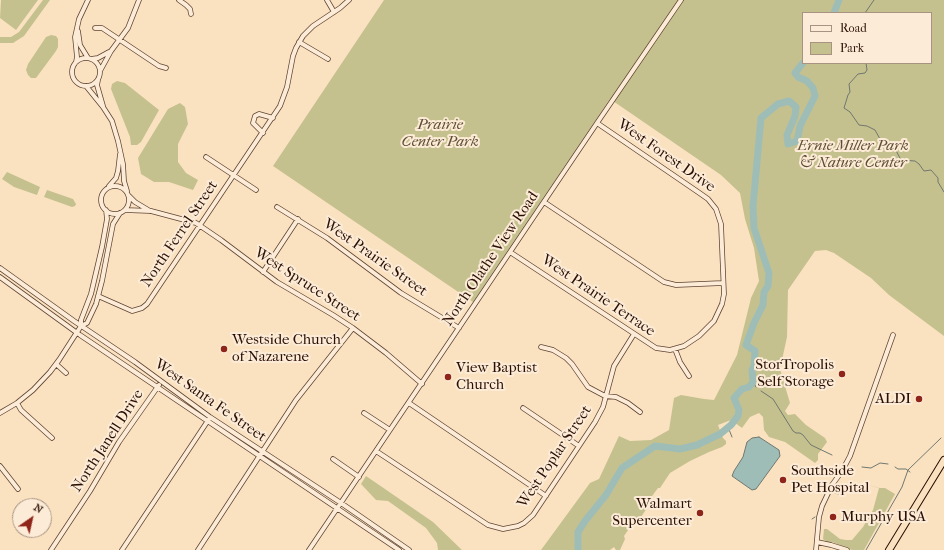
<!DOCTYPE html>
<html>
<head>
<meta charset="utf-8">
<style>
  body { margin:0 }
  #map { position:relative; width:944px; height:550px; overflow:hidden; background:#fae2c1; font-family:"IM FELL French Canon",serif }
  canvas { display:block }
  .legend { position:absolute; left:802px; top:12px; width:130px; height:52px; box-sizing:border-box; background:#fcecd7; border:1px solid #a89382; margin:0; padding:5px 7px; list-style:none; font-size:12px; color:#2a0e03 }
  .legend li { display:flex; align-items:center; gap:8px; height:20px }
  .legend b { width:20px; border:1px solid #a89382 }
  .north { position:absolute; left:12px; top:498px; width:40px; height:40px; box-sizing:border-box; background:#fcecd7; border:1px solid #a89382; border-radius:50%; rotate:34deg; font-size:11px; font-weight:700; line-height:16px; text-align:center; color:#2a0e03 }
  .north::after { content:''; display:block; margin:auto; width:14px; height:18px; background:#8f2418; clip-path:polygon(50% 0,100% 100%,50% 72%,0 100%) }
</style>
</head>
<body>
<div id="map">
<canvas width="944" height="550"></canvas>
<ul class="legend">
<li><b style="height:5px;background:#fcecd7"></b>Road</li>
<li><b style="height:11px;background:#c5c18e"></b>Park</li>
</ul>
<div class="north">N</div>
</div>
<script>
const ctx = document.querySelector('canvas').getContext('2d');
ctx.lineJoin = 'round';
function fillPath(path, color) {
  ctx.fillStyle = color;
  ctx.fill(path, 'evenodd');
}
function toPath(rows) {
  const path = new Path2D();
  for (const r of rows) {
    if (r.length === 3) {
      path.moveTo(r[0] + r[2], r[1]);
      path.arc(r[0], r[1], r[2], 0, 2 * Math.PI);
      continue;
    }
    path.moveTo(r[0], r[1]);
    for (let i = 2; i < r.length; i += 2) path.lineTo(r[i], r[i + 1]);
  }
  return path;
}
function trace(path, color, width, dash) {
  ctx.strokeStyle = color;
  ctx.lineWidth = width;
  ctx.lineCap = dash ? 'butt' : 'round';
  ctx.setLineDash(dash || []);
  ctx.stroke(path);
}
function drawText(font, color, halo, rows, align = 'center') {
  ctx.font = font + ' "IM FELL French Canon",serif';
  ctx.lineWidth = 4;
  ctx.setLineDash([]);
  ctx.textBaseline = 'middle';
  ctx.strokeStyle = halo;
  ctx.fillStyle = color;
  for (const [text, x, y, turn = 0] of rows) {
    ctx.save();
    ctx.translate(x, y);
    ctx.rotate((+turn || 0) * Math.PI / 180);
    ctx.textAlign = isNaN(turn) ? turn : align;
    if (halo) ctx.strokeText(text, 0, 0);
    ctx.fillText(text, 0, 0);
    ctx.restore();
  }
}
const green = toPath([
  [1,0,38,0,16,30,0,18],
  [43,0,50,0,24,36,13,43,0,43,0,37,11,37,19,32],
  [384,0,944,0,944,336,889,295,871,278,834,253,826,250,815,251,788,290,787,337,780,369,790,403,785,411,788,415,795,414,806,425,825,438,827,442,818,454,818,460,815,463,785,442,769,437,764,430,763,417,759,413,750,417,742,428,731,420,718,425,723,438,726,441,726,444,722,447,709,452,690,461,670,473,660,488,658,488,655,492,645,506,647,508,637,523,633,523,624,536,625,539,620,550,616,550,614,547,610,550,541,550,590,483,599,479,619,436,630,441,651,440,669,430,674,398,681,395,704,399,714,400,737,355,751,298,759,281,754,248,745,219,740,193,721,175,610,99,473,302,273,166],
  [803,13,931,13,931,63,803,63],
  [51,35,56,36,58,39,58,47,56,51,36,78,31,78,28,75,26,70,28,64,46,37],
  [117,81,125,83,159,110,141,142,137,145,131,145,130,137,111,89,112,84],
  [180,103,185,107,188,124,178,144,178,162,186,173,198,180,193,190,169,182,154,182,141,174,138,158,168,109],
  [7,172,40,187,37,195,14,187,2,179],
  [47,190,73,199,76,204,75,206,72,207,44,197],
  [366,476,433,522,462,550,438,550,437,543,426,528,388,501,376,500,361,484],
  [855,482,854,485,852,483,845,485,845,487,841,488,840,491,844,490,840,492,839,495,834,493,837,487,833,493,836,487,855,482,880,488,885,488,895,494,864,550,852,550,832,542,827,542,823,539,824,529,827,529,840,539,846,540,852,540,863,527,873,510,879,488]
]);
const water = toPath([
  [759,437,779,450,780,456,756,489,752,490,732,476,734,471,743,457,747,442,752,438,759,437]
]);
const stream = toPath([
  [865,13,874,0],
  [866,63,867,70,865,73,858,74,849,84,850,92,848,95,844,108,850,112,859,125,867,126,875,130,880,139,884,142,890,143,893,145,901,160,915,161,919,164,924,171,931,170,938,178,938,182,944,192],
  [753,382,756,387],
  [761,391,773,399,793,431,796,433,800,433,803,435,811,445,832,455],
  [728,427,732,437],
  [862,467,871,468,880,463,888,464],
  [895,467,898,469,906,469,910,472],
  [812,519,815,517],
  [866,550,902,487,908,470,941,438]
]);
const river = toPath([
  [834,13,839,0],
  [578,550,578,532,585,521,606,495,622,468,655,446,680,449,697,445,720,434,731,425,738,416,739,410,734,398,742,389,749,387,753,382,752,370,754,367,755,351,746,345,754,323,763,305,764,292,768,286,769,273,754,228,753,206,761,118,778,104,789,101,796,107,795,116,787,135,788,144,797,141,800,126,815,96,813,88,807,81,798,77,795,73,803,63]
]);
const minor = toPath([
  [179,0,186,5,190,9,191,14],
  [327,0,334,12],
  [95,28,102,28,159,66,166,68],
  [78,31,80,45,88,58],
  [299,42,328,59],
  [86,72,14],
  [91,59,98,58,109,52],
  [76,62,77,57,75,37,79,19,88,0],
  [100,71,111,51,128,28,139,0],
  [98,80,97,85,103,106],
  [86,86,103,107,112,121,118,141,123,164,124,181,127,191],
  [263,133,253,123,255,116,259,114,273,118],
  [206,157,256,190],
  [115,200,14],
  [109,186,116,178,118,171,120,154],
  [129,196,135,202,150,211],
  [544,202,664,282,676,285,723,283],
  [277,207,327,238,401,293,459,328],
  [125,210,151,211,196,223,221,240,277,282,333,315,353,328,386,353,422,384],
  [510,252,656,348,670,350,684,346,699,336,714,321,722,304,724,294,721,224,716,209,708,199,698,192,597,123],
  [0,268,74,321,135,362,210,417,341,503,409,550],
  [263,272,298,219],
  [0,277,80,335,399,550],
  [98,296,132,311,142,308,147,304,280,106,287,87,293,56,296,48,303,36,313,26,340,8,349,0],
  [81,326,87,323,96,304,102,281,113,224,120,213],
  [81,326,81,320,91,294,102,247,107,219,106,210],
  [541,347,553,350,566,358,572,364,588,387,605,396,616,397,628,403,640,412],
  [675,349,680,362,689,376],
  [56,364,66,373],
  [17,403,21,410,52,438],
  [409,403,546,496],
  [523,408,579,446],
  [0,413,17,403,33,390,50,372,59,360,81,326],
  [364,413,390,430],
  [376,451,488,525,503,529,518,526,524,523,533,515,595,422,603,407,614,366,634,334],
  [333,459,359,477],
  [0,466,18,489],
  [817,542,831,545,847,550],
  [51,550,90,491,119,442,159,385],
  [122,550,209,419],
  [198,550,296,400,353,328],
  [309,550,597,123,681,0],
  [816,550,819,517,822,506,832,485,842,471,850,456,893,335]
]);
const highway = toPath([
  [889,550,944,460]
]);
const markers = [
  [224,349,4,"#8f2418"],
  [842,374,4,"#8f2418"],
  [448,377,4,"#8f2418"],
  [919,399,4,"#8f2418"],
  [783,480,4,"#8f2418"],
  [700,513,4,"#8f2418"],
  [833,517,4,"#8f2418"]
];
const parkNames = [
  ["Prairie",440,125],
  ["Center Park",440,142],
  ["Ernie Miller Park",853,146],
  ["& Nature Center",853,163]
];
const streetNames = [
  ["West Forest Drive",666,156,35],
  ["North Ferrel Street",180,234,-56],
  ["West Prairie Street",375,258,35],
  ["North Olathe View Road",491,259,-56],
  ["West Spruce Street",307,285,33],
  ["West Prairie Terrace",598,296,34],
  ["West Santa Fe Street",210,401,35],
  ["North Janell Drive",108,441,-57],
  ["West Poplar Street",555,457,-56]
];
const poiNames = [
  ["Westside Church",232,340],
  ["of Nazarene",232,357],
  ["StorTropolis",834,365,"right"],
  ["Self Storage",834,382,"right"],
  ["View Baptist",456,368],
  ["Church",456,385],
  ["ALDI",911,399,"right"],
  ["Southside",791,471],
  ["Pet Hospital",791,488],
  ["Walmart",692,504,"right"],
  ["Supercenter",692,521,"right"],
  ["Murphy USA",841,517]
];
fillPath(green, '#c5c18e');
fillPath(water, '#9fbdb7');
trace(water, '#70776f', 1);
trace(stream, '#70776f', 1);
trace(river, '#9fbdb7', 7);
trace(minor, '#5e4332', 5.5);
trace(highway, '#2a0e03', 8);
trace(minor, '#fcecd7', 4);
trace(highway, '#fae2c1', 6);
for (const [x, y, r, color] of markers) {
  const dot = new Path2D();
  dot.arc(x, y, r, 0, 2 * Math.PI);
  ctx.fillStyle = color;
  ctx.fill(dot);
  trace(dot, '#fcecd7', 1.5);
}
drawText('italic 15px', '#604d34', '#fcecd7', parkNames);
drawText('15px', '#2a0e03', '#fcecd7', streetNames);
drawText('15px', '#2a0e03', '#fcecd7', poiNames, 'left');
</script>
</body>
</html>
